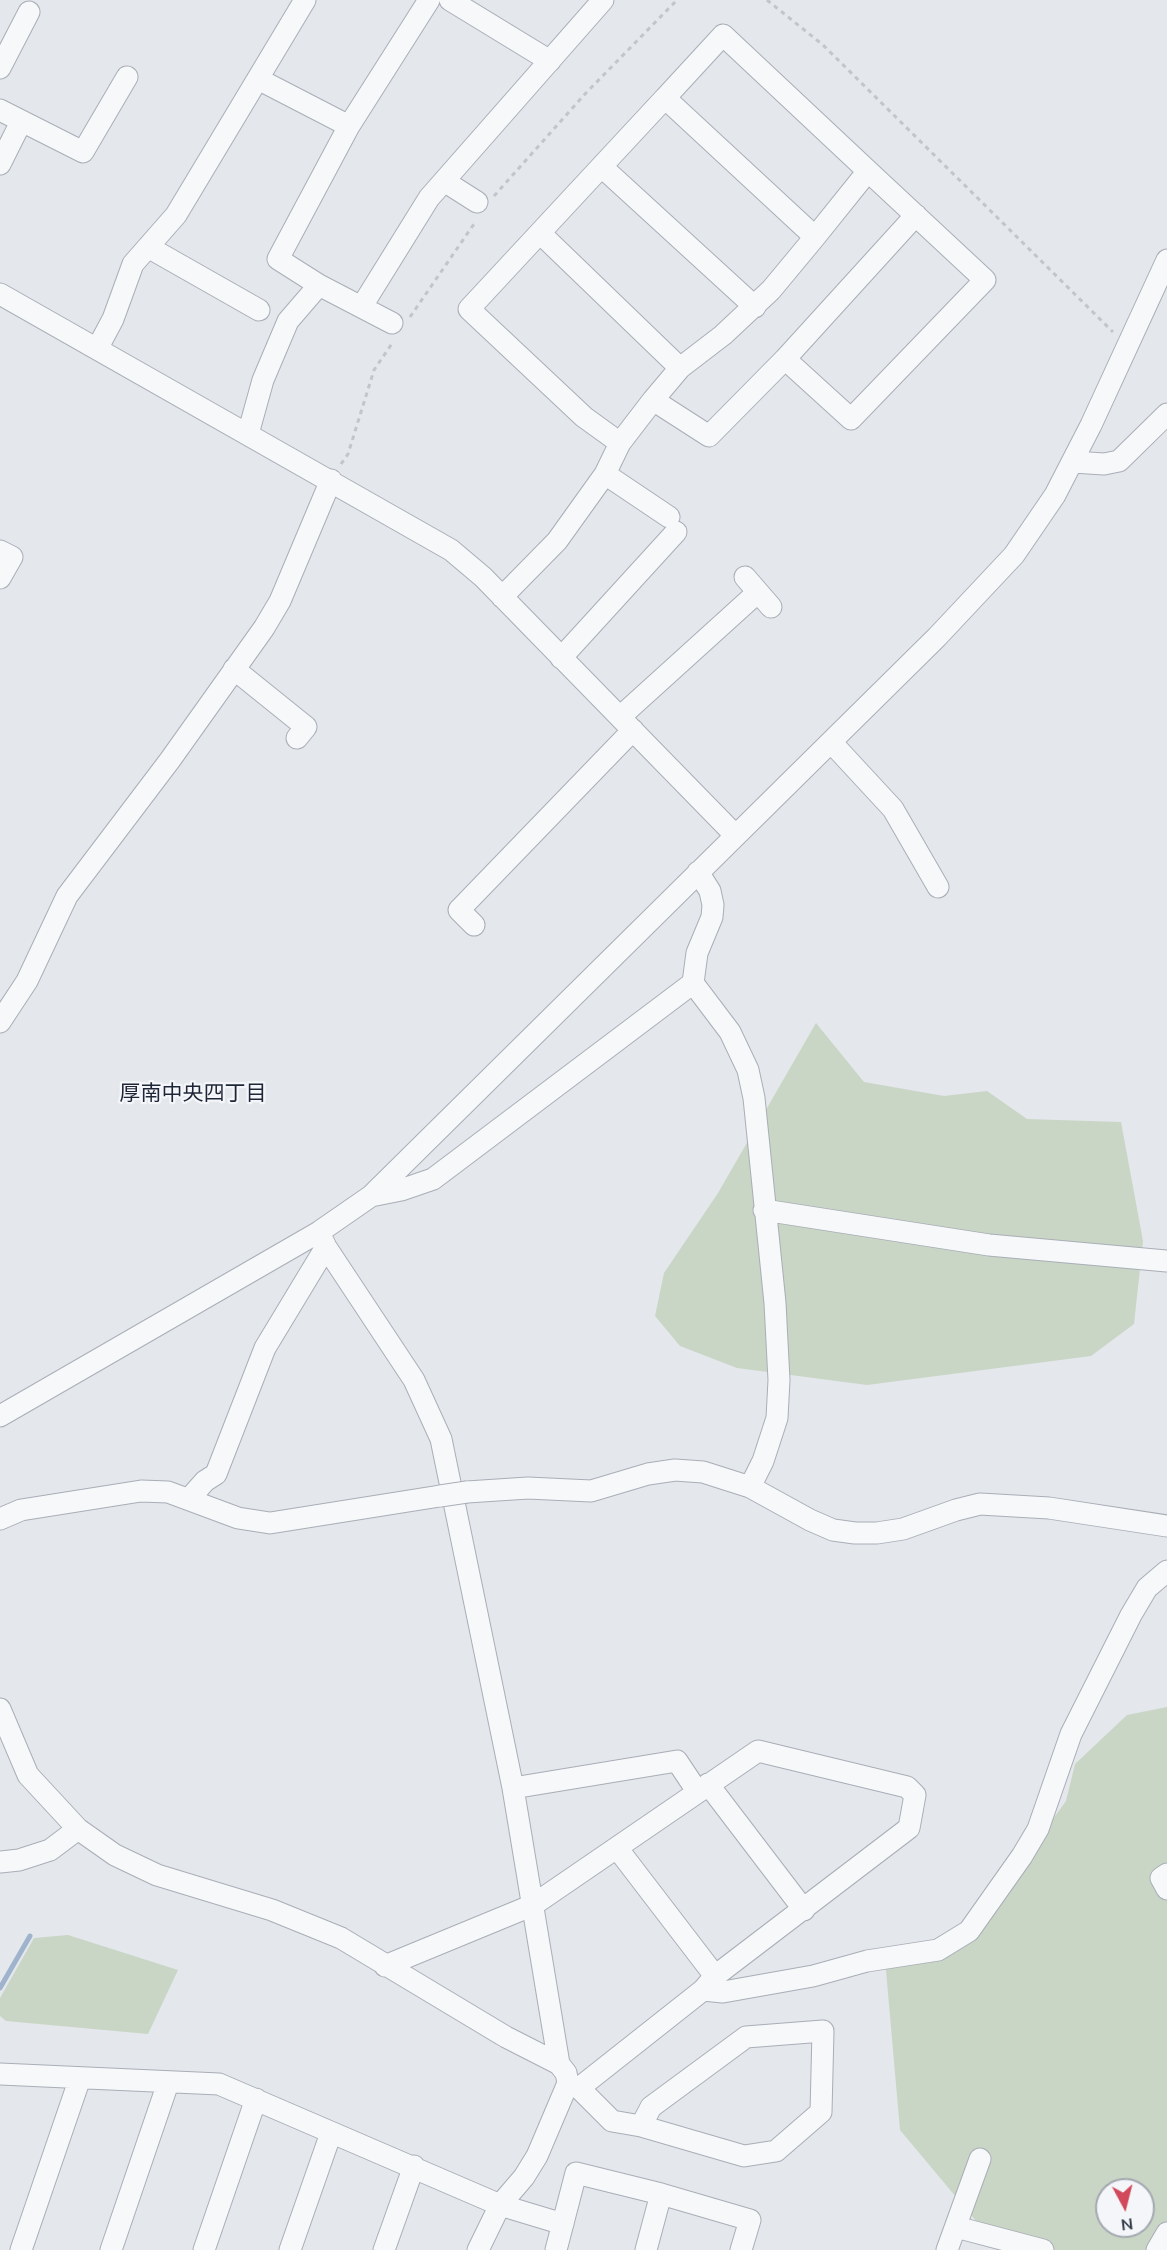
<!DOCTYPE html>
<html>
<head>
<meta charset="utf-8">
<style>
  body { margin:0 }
  #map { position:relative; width:1167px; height:2250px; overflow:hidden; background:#e4e7ec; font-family:"Nunito Sans",sans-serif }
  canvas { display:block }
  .north { position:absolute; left:1095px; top:2178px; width:60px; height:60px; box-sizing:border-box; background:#f4f6f9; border:2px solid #a4a8b1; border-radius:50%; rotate:173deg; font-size:16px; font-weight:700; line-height:24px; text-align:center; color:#2b3445 }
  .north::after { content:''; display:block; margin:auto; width:21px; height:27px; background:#d1495b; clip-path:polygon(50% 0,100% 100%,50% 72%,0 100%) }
</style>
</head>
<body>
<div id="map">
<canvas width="1167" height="2250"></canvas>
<div class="north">N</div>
</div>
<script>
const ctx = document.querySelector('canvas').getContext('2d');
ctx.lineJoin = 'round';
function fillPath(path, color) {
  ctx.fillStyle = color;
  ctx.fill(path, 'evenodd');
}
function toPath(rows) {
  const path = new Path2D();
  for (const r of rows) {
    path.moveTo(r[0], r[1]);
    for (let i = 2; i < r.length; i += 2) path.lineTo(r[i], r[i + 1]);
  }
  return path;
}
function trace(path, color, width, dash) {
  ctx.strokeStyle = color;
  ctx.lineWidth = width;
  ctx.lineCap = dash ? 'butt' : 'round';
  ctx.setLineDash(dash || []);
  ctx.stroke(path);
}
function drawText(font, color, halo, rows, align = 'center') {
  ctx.font = font + ' "Nunito Sans","Noto Sans JP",sans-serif';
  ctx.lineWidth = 4.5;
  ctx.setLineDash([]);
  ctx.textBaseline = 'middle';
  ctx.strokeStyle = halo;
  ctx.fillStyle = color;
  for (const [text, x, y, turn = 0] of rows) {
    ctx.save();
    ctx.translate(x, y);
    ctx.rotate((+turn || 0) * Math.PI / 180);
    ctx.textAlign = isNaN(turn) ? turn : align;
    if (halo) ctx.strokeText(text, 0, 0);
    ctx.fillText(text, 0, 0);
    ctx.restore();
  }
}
const green = toPath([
  [816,1023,864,1082,944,1096,987,1091,1027,1119,1121,1122,1143,1241,1134,1324,1091,1356,867,1385,737,1368,680,1346,655,1316,664,1273,718,1193],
  [1167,1707,1167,2250,1009,2250,992,2240,900,2130,885,1959,967,1938,1066,1801,1075,1764,1127,1715],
  [1107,2190,1143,2190,1143,2226,1107,2226],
  [68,1935,178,1970,148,2034,6,2021,0,2016,0,1998,34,1938]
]);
const stream = toPath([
  [0,1988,30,1936]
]);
const path = toPath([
  [767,0,823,45,1113,332],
  [494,196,585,94,677,0],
  [410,317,476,221],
  [341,464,348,454,374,370,393,342]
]);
const minor = toPath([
  [450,0,550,61],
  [0,68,29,12],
  [258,79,349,126],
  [0,110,83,152,127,77],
  [0,164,21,122],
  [602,167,755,307],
  [444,181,477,202],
  [540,233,680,368],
  [148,247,259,310],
  [319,285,392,323],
  [0,294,451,550,483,577,735,835],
  [362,306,429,198,603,0],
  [97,349,113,319,133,264,176,215,305,0],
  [785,359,916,215],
  [653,400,709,436,785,359,851,419,985,280,868,171],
  [248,434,263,380,288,321,319,285,278,259,349,126,429,0],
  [620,443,584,417,469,309,665,98],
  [1073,462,1104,464,1119,461,1167,414],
  [605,474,669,517],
  [0,551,12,557,0,578],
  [745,577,771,607],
  [502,597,557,541,605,474,620,443,653,400,680,368,723,335,771,290,815,237,868,171,723,35,665,98,815,237],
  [561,658,676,532],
  [234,669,306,727,297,738],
  [620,717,758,592],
  [831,742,893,809,938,887],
  [698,872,710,891,713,905,712,917,697,953,693,983,730,1032,748,1070,754,1098,775,1303,779,1380,777,1418,763,1461,750,1487],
  [474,925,459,910,633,730],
  [0,1022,27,981,67,896,170,760,264,628,280,601,331,480],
  [371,1196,401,1190,433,1179,693,983],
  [764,1210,989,1245,1167,1261],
  [319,1232,326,1247,414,1380,441,1439,513,1788,559,2064],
  [0,1416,319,1232,371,1196,937,637,1014,555,1055,495,1091,425,1167,260],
  [467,1492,528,1488,591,1491,648,1474,675,1470,703,1472,750,1487,810,1520,833,1530,855,1533,877,1533,903,1529,956,1510,980,1504,1049,1508,1167,1526],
  [189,1499,205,1481,216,1474,265,1348,326,1247],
  [0,1519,21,1510,141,1491,168,1492,238,1518,270,1523,440,1496],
  [0,1709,28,1775,78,1829,115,1855,157,1875,272,1910,341,1938,506,2037,559,2064,566,2073,568,2083,537,2156,524,2177,500,2205,478,2250],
  [708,1784,804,1910],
  [513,1788,677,1761,697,1791],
  [617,1848,715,1976],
  [0,1862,19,1860,50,1850,78,1829],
  [1167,1874,1161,1878,1167,1889],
  [385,1966,533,1905,758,1751,907,1787,915,1795,909,1828,715,1976,703,1990,579,2088,568,2083],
  [703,1990,723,1992,813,1976,867,1961,938,1950,969,1931,1022,1856,1038,1829,1071,1734,1131,1615,1147,1588,1167,1571],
  [0,2074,219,2084,500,2205,563,2224],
  [579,2088,612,2121,641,2126,744,2156,776,2151,821,2112,823,2031,746,2037,651,2107,641,2126],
  [956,2227,1043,2250],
  [21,2250,80,2078],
  [111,2250,168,2083],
  [204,2250,256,2099],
  [290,2250,331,2133],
  [384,2250,414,2166],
  [556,2250,576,2173,661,2194,750,2220,741,2250],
  [646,2250,661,2194],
  [947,2250,980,2159],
  [1157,2250,1167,2233]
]);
const minorBridge = toPath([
  [440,1496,467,1492]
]);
const neighbourhoodNames = [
  ["厚南中央四丁目",193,1095]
];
fillPath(green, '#c9d6c5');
trace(stream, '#9fb4cc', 5);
trace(minor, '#a9aeb7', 23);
trace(path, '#c2c5cb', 3, [4.5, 4.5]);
trace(minor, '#f7f8fa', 21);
trace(minorBridge, '#a9aeb7', 23, []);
trace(minorBridge, '#f7f8fa', 21);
drawText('21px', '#1d2536', '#f4f6f9', neighbourhoodNames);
</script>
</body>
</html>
